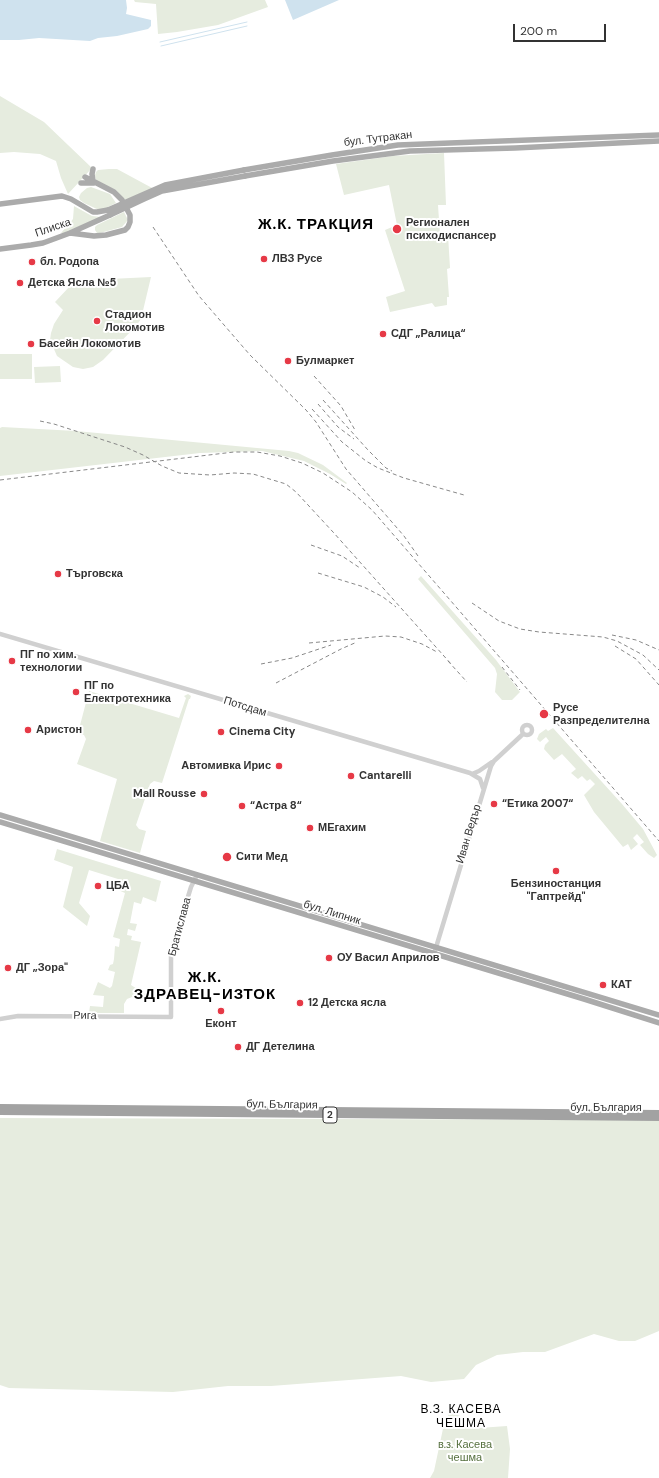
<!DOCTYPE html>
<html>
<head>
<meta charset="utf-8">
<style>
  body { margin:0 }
  #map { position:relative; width:659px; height:1478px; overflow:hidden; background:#fff; font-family:"DM Sans",sans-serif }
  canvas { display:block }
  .scale { position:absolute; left:513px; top:24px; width:93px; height:18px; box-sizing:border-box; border:2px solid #333; border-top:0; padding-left:5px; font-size:12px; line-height:14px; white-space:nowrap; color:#333; -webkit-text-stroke:3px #fff; paint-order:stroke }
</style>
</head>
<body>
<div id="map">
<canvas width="659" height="1478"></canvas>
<div class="scale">200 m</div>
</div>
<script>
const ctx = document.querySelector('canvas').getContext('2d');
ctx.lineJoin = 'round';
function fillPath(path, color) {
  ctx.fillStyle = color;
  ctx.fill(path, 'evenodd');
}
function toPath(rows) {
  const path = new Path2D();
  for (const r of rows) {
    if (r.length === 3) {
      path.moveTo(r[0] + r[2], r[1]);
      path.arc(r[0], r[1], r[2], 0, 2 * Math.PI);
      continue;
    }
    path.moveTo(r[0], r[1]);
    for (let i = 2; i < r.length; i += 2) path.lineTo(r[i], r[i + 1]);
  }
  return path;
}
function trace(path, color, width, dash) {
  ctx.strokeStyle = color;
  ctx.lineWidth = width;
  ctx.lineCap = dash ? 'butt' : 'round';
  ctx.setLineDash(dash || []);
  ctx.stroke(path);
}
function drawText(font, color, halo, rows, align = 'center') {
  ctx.font = font + ' "DM Sans",sans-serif';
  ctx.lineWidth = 4;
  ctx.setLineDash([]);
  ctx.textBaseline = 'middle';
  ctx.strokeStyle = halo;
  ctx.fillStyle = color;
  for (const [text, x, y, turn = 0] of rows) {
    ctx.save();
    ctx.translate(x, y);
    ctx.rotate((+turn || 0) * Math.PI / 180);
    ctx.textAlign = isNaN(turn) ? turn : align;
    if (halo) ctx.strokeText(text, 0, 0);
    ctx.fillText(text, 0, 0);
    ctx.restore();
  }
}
const green = toPath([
  [134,0,265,0,268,7,218,25,177,32,158,34,156,4,135,2],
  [0,96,44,122,92,168,68,194,61,178,56,161,40,154,14,152,0,153],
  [444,153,446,205,438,205,440,235,448,235,450,268,447,269,449,297,447,297,447,305,435,307,432,303,390,312,386,297,405,291,385,230,397,225,389,185,344,195,336,164,393,156],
  [109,169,117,169,154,189,125,200,116,190,96,181,95,175,96,172,98,170],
  [91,187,110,194,116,203,106,208,99,210,84,203,80,200,79,197,81,193,87,188],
  [74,206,92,216,101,217,64,233,61,233,73,219],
  [124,212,128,220,122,227,100,233,97,233,95,230,95,227,97,225],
  [151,277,141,319,136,326,103,360,93,367,83,369,73,367,57,356,50,340,51,333,54,324,63,310,55,302,71,285,80,282,110,279],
  [0,354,32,354,32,379,0,379],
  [60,366,61,382,35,383,34,367],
  [2,427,76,431,289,451,298,453,323,465,347,483,346,484,330,474,304,461,262,451,200,453,0,476,0,428],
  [421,576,496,660,520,692,512,700,502,700,495,692,497,674,495,668,418,579],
  [89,691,179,718,186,698,184,696,188,694,191,696,190,699,189,699,162,783,154,781,150,784,136,825,139,829,146,831,140,853,100,841,117,779,77,764,86,739,84,735,78,733],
  [553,728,622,804,643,829,657,855,654,858,648,854,640,845,644,842,637,834,633,838,638,844,631,850,628,844,623,847,594,812,584,795,595,784,590,779,587,781,582,776,578,779,571,773,576,769,562,754,554,760,544,749,545,745,549,741,546,737,540,742,537,739,539,734,546,729,548,731],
  [57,849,161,881,156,902,143,897,141,904,134,902,130,923,137,924,135,931,128,929,127,935,132,936,131,940,141,942,131,985,148,996,148,998,132,997,127,999,124,1004,124,1013,89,1013,90,1006,103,1007,104,996,93,995,98,982,110,988,112,986,115,972,108,970,110,965,113,964,114,959,115,946,119,947,120,939,113,937,125,893,116,889,118,879,89,870,79,903,90,916,87,926,63,907,73,867,54,860],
  [0,1118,659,1120,659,1331,635,1341,619,1341,594,1334,545,1352,523,1352,497,1355,476,1365,464,1379,431,1382,401,1376,271,1386,228,1386,173,1392,9,1388,0,1385],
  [450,1410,479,1428,507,1426,510,1449,508,1478,430,1478,434,1471,444,1424,447,1419]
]);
const water = toPath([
  [0,0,126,0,127,8,126,14,151,20,151,26,148,29,117,36,98,38,90,41,39,38,19,40,0,40],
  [285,0,339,0,293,20]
]);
const stream = toPath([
  [160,42,247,22],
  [161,46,247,26]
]);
const tertiary = toPath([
  [0,634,470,773,480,779,483,788],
  [527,730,5],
  [472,774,479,771,492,762],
  [434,954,491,766,494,761,523,734],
  [0,1019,18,1016,171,1017,171,952,191,887,197,875]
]);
const primary = toPath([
  [244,170,332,155,398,145,659,135],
  [245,176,333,161,410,151,515,148,659,141],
  [93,181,92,174,93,169],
  [81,183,94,183],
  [0,204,62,196,71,199,93,212,97,212,108,210],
  [70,233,94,236,106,235,125,230,128,227,130,222,130,215,122,200,114,192,85,177],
  [0,249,31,245,43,243,70,233,110,215],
  [0,815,659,1015],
  [0,822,584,999,659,1023]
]);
const trunk = toPath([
  [0,1107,659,1113],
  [0,1112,659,1118]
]);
const rail = toPath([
  [153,227,199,296,250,355,306,410,316,422,346,469,404,536,418,556],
  [314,376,341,406,355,430],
  [323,400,368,450,386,468,392,471],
  [318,404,338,427,354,439],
  [312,409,342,442,366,461,378,468,404,478,464,495],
  [40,421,54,424,125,447,143,455,162,466,179,473,210,475,234,473,253,474,286,484,296,492,333,532,452,665],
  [0,480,234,452,257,452,280,456,302,463,323,473,352,492,372,510,659,841],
  [311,545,342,556,360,568],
  [318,573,364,587,383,597,396,607],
  [472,603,499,621,520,629,539,632,603,637,617,641,643,655,659,670],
  [612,635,636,640,659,650],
  [309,643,385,636,401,637,422,644,437,652],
  [615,646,636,659,659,685],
  [448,661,467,682],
  [261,664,292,658,331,645],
  [502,667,520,690],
  [276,683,341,649,357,642]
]);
const primaryBridge = toPath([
  [108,210,165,185,244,170],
  [110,215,144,199,162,191,245,176]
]);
const markers = [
  [397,229,5,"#e63946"],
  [264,259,4,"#e63946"],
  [32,262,4,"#e63946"],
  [20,283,4,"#e63946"],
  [97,321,4,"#e63946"],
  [383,334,4,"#e63946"],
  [31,344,4,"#e63946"],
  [288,361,4,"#e63946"],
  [58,574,4,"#e63946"],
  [12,661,4,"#e63946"],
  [76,692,4,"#e63946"],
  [544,714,5,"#e63946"],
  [28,730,4,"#e63946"],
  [221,732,4,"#e63946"],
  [279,766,4,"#e63946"],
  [351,776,4,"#e63946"],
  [204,794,4,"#e63946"],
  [494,804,4,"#e63946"],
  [242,806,4,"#e63946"],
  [310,828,4,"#e63946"],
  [227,857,5,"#e63946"],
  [556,871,4,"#e63946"],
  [98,886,4,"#e63946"],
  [329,958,4,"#e63946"],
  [8,968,4,"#e63946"],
  [603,985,4,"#e63946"],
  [300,1003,4,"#e63946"],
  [221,1011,4,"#e63946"],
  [238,1047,4,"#e63946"]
];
const shields = [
  [330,1115,14]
];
const shieldNames = [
  ["2",330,1115]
];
const streetNames = [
  ["бул. Тутракан",378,139,-7],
  ["Плиска",53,228,-19],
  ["Потсдам",245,707,17],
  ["Иван Ведър",469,834,-73],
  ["бул. Липник",332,913,17],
  ["Братислава",180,927,-75],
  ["Рига",85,1016,1],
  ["бул. България",282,1105,1],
  ["бул. България",606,1108]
];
const poiNames = [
  ["Регионален",406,223],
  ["психодиспансер",406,236],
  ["ЛВЗ Русе",272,259],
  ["бл. Родопа",40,262],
  ["Детска Ясла №5",28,283],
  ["Стадион",105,315],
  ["Локомотив",105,328],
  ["СДГ „Ралица“",391,334],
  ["Басейн Локомотив",39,344],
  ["Булмаркет",296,361],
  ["Търговска",66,574],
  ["ПГ по хим.",20,655],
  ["технологии",20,668],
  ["ПГ по",84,686],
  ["Електротехника",84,699],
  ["Русе",553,708],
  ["Разпределителна",553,721],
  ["Аристон",36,730],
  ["Cinema City",229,732],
  ["Автомивка Ирис",271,766,"right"],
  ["Cantarelli",359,776],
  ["Mall Rousse",196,794,"right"],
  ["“Етика 2007“",502,804],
  ["“Астра 8“",250,806],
  ["МЕгахим",318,828],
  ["Сити Мед",236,857],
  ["Бензиностанция",556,884,"center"],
  ["\"Гаптрейд\"",556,897,"center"],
  ["ЦБА",106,886],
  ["ОУ Васил Априлов",337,958],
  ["ДГ „Зора\"",16,968],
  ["КАТ",611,985],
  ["12 Детска ясла",308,1003],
  ["Еконт",221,1024,"center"],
  ["ДГ Детелина",246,1047]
];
const parkNames = [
  ["в.з. Касева",465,1445],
  ["чешма",465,1458]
];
const neighbourhoodNames = [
  ["В.З. КАСЕВА",461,1410],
  ["ЧЕШМА",461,1424]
];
const districtNames = [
  ["Ж.К. ТРАКЦИЯ",316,225],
  ["Ж.К.",205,978],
  ["ЗДРАВЕЦ-ИЗТОК",205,995]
];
fillPath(green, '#e6ecdf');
fillPath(water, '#cfe2ee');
trace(stream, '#cfe2ee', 1);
trace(tertiary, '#d0d0d0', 4.5);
trace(primary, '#ababab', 5.5);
trace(trunk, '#a2a2a2', 6);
trace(rail, '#888', 1, [4, 3]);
trace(primaryBridge, '#ababab', 5.5);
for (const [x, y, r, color] of markers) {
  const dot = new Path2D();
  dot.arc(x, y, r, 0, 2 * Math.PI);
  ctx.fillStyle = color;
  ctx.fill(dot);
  trace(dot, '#fff', 1.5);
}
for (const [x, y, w] of shields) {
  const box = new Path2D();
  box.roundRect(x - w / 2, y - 8, w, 16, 3);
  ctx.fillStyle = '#fff';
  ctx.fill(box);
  trace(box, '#333', 1);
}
drawText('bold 10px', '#333', null, shieldNames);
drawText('11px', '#333', '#fff', streetNames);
drawText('bold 11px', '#333', '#fff', poiNames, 'left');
drawText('11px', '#56703f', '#fff', parkNames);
ctx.letterSpacing = '1px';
drawText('12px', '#000', '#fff', neighbourhoodNames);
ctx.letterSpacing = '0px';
ctx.letterSpacing = '1px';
drawText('bold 15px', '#000', '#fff', districtNames);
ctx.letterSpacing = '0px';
</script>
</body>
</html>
